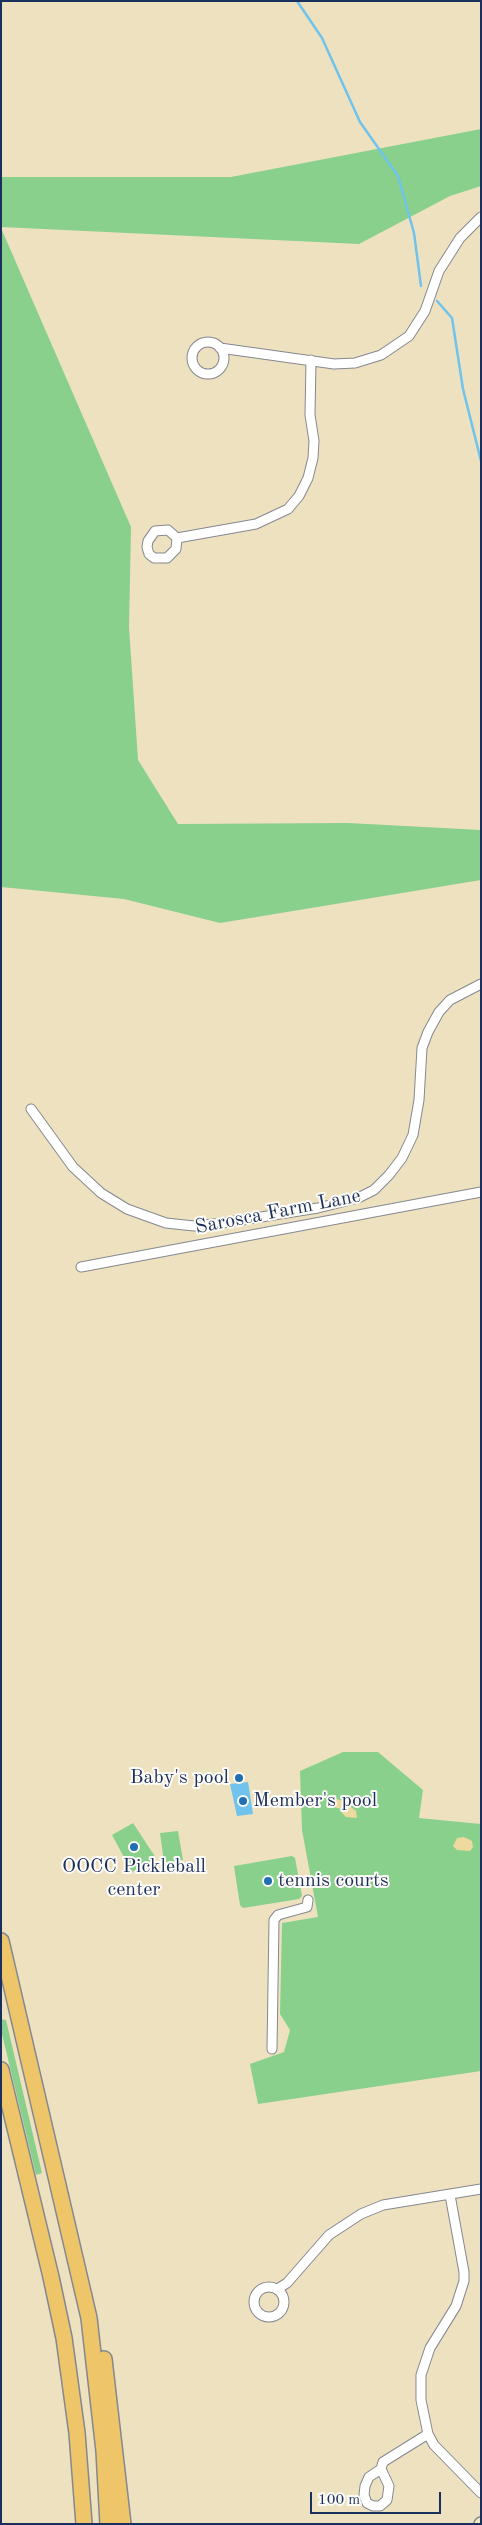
<!DOCTYPE html>
<html>
<head>
<meta charset="utf-8">
<style>
  body { margin:0 }
  #map { position:relative; width:482px; height:2525px; overflow:hidden; background:#eee1c0; font-family:"Old Standard TT",serif }
  canvas { display:block }
  .frame { position:absolute; inset:0; border:2px solid #1b2f5e; pointer-events:none }
  .scale { position:absolute; left:310px; top:2492px; width:131px; height:22px; box-sizing:border-box; border:2px solid #1b2f5e; border-top:0; padding-left:6px; font-size:15px; line-height:18px; white-space:nowrap; color:#1b2f5e; -webkit-text-stroke:4px #fdfcf7; paint-order:stroke }
</style>
</head>
<body>
<div id="map">
<canvas width="482" height="2525"></canvas>
<div class="frame"></div>
<div class="scale">100 m</div>
</div>
<script>
const ctx = document.querySelector('canvas').getContext('2d');
ctx.lineJoin = 'round';
function fillPath(path, color) {
  ctx.fillStyle = color;
  ctx.fill(path, 'evenodd');
}
function toPath(rows) {
  const path = new Path2D();
  for (const r of rows) {
    if (r.length === 3) {
      path.moveTo(r[0] + r[2], r[1]);
      path.arc(r[0], r[1], r[2], 0, 2 * Math.PI);
      continue;
    }
    path.moveTo(r[0], r[1]);
    for (let i = 2; i < r.length; i += 2) path.lineTo(r[i], r[i + 1]);
  }
  return path;
}
function trace(path, color, width, dash) {
  ctx.strokeStyle = color;
  ctx.lineWidth = width;
  ctx.lineCap = dash ? 'butt' : 'round';
  ctx.setLineDash(dash || []);
  ctx.stroke(path);
}
function drawText(font, color, halo, rows, align = 'center') {
  ctx.font = font + ' "Old Standard TT",serif';
  ctx.lineWidth = 4;
  ctx.setLineDash([]);
  ctx.textBaseline = 'middle';
  ctx.strokeStyle = halo;
  ctx.fillStyle = color;
  for (const [text, x, y, turn = 0] of rows) {
    ctx.save();
    ctx.translate(x, y);
    ctx.rotate((+turn || 0) * Math.PI / 180);
    ctx.textAlign = isNaN(turn) ? turn : align;
    if (halo) ctx.strokeText(text, 0, 0);
    ctx.fillText(text, 0, 0);
    ctx.restore();
  }
}
const green = toPath([
  [481,129,481,186,450,196,359,244,1,227,1,177,231,177],
  [1,228,131,527,129,627,138,760,178,824,348,823,481,830,481,880,220,923,124,899,1,887],
  [343,1752,378,1752,423,1790,419,1818,481,1824,481,2071,258,2104,250,2064,284,2052,290,2030,280,2014,282,1923,318,1917,302,1830,300,1771],
  [133,1823,156,1858,132,1872,112,1835],
  [178,1831,183,1860,164,1862,160,1833],
  [292,1856,295,1858,302,1896,299,1899,243,1908,240,1905,234,1866],
  [1,2019,6,2020,42,2173,36,2175,1,2030]
]);
const sand = toPath([
  [333,1798,343,1801,356,1811,357,1818,346,1817,342,1813,343,1809,337,1808,330,1803,328,1800],
  [464,1837,472,1841,473,1847,470,1851,457,1850,453,1846,457,1838]
]);
const water = toPath([
  [248,1782,253,1814,237,1816,230,1784]
]);
const stream = toPath([
  [297,1,322,38,360,122,398,176,414,233,421,286],
  [437,301,452,318,463,389,481,461]
]);
const street = toPath([
  [208,358,16],
  [220,348,334,364,355,363,381,355,409,336,425,311,439,271,460,238,481,217],
  [177,538,176,549,167,558,154,558,149,554,147,547,148,541,155,531,168,530,177,538,256,524,288,509,299,496,308,478,313,458,314,441,310,415,311,360],
  [31,1109,73,1167,101,1193,127,1209,166,1223,194,1226,223,1223,318,1208,358,1198,374,1190,389,1175,402,1158,413,1135,419,1100,422,1048,428,1032,439,1012,450,1000,481,984],
  [81,1267,481,1192],
  [272,2049,274,1920,278,1915,307,1907,308,1900],
  [450,2195,464,2272,464,2281,456,2306,430,2348,421,2375,421,2400,428,2434,434,2445,481,2493],
  [269,2302,15],
  [279,2288,287,2283,329,2235,361,2214,383,2205,481,2189],
  [381,2469,389,2486,387,2500,380,2506,373,2506,367,2503,364,2495,365,2486,369,2477,381,2469],
  [381,2469,383,2462,428,2434]
]);
const secondary = toPath([
  [480,2524,481,2523]
]);
const highway = toPath([
  [1,1941,89,2318,104,2451,108,2524],
  [1,2070,51,2277,64,2338,77,2433,84,2524],
  [104,2359,123,2524]
]);
const markers = [
  [239,1778,5,"#1f6fb2"],
  [243,1801,5,"#1f6fb2"],
  [134,1847,5,"#1f6fb2"],
  [268,1881,5,"#1f6fb2"]
];
const streetNames = [
  ["Sarosca Farm Lane",278,1212,-11]
];
const poiNames = [
  ["Baby's pool",229,1778,"right"],
  ["Member's pool",253,1801],
  ["OOCC Pickleball",134,1867,"center"],
  ["center",134,1890,"center"],
  ["tennis courts",278,1881]
];
fillPath(green, '#88d08c');
fillPath(sand, '#eeda9e');
fillPath(water, '#6fc3ec');
trace(stream, '#6fc3ec', 2.5);
trace(street, '#84888f', 11);
trace(secondary, '#84888f', 14);
trace(highway, '#84888f', 18);
trace(street, '#fff', 9);
trace(secondary, '#f8e8c3', 11);
trace(highway, '#eec569', 15);
for (const [x, y, r, color] of markers) {
  const dot = new Path2D();
  dot.arc(x, y, r, 0, 2 * Math.PI);
  ctx.fillStyle = color;
  ctx.fill(dot);
  trace(dot, '#fdfcf7', 2);
}
drawText('20px', '#1b2f5e', '#fdfcf7', streetNames);
drawText('20px', '#1b2f5e', '#fdfcf7', poiNames, 'left');
</script>
</body>
</html>
